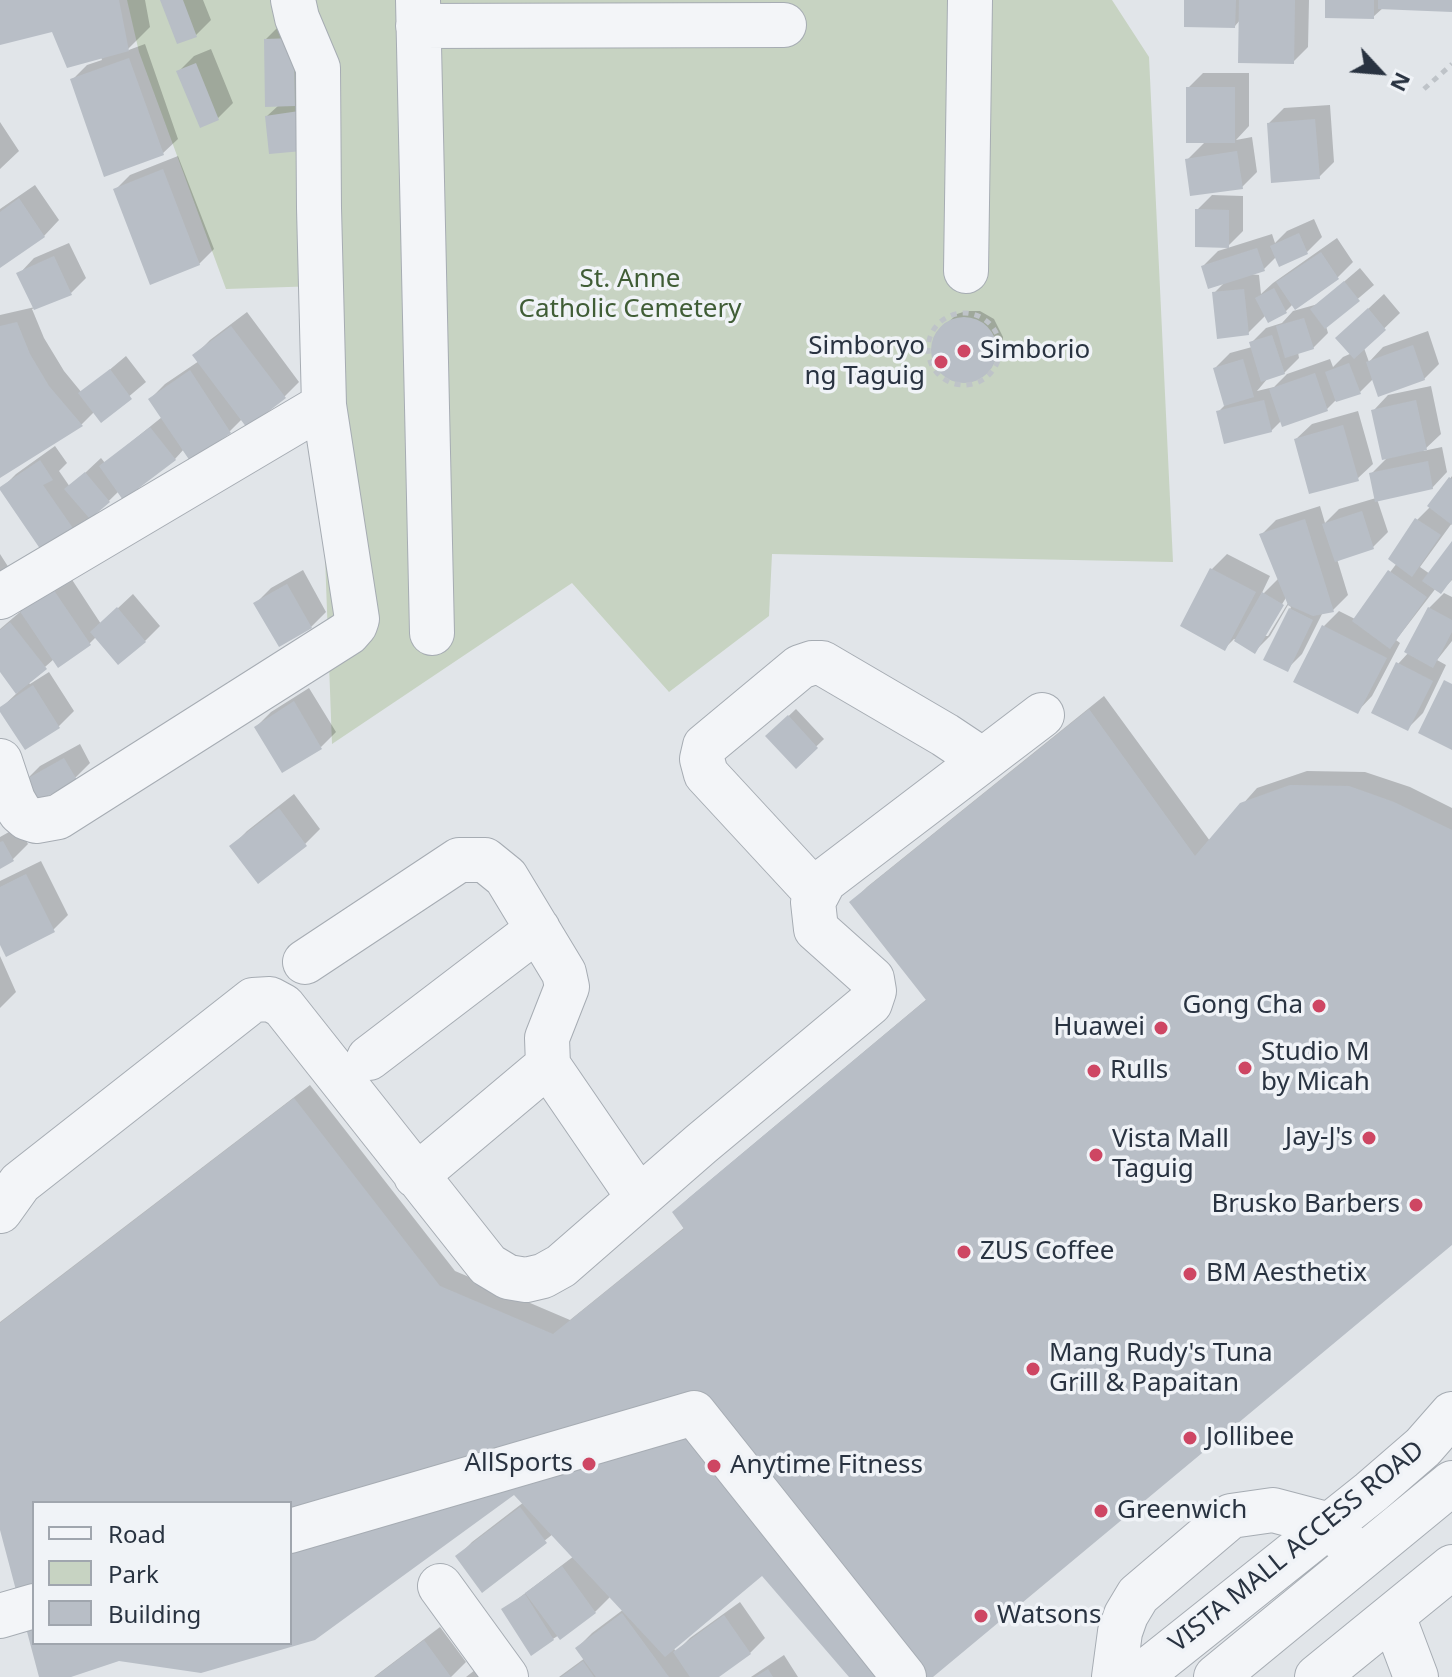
<!DOCTYPE html>
<html>
<head>
<meta charset="utf-8">
<style>
  body { margin:0 }
  #map { position:relative; width:1452px; height:1677px; overflow:hidden; background:#e1e5e9; font-family:"Noto Sans",sans-serif }
  canvas { display:block }
  .legend { position:absolute; left:32px; top:1501px; width:260px; height:144px; box-sizing:border-box; background:#f0f3f7; border:2px solid #a0a6ae; margin:0; padding:10px 14px; list-style:none; font-size:24px; color:#293341 }
  .legend li { display:flex; align-items:center; gap:16px; height:40px }
  .legend b { width:40px; border:2px solid #a0a6ae }
  .north { position:absolute; left:1340px; top:32px; width:80px; height:80px; -webkit-text-stroke:6px #f0f3f7; paint-order:stroke; rotate:116deg; font-size:22px; font-weight:700; line-height:32px; text-align:center; color:#293341 }
  .north::after { content:''; display:block; margin:auto; width:28px; height:36px; background:#293341; clip-path:polygon(50% 0,100% 100%,50% 72%,0 100%) }
</style>
</head>
<body>
<div id="map">
<canvas width="1452" height="1677"></canvas>
<ul class="legend">
<li><b style="height:10px;background:#f3f5f8"></b>Road</li>
<li><b style="height:22px;background:#c7d3c2"></b>Park</li>
<li><b style="height:22px;background:#b8bec6"></b>Building</li>
</ul>
<div class="north">N</div>
</div>
<script>
const ctx = document.querySelector('canvas').getContext('2d');
ctx.lineJoin = 'round';
function fillPath(path, color) {
  ctx.fillStyle = color;
  ctx.fill(path, 'evenodd');
}
function toPath(rows) {
  const path = new Path2D();
  for (const r of rows) {
    if (r.length === 3) {
      path.moveTo(r[0] + r[2], r[1]);
      path.arc(r[0], r[1], r[2], 0, 2 * Math.PI);
      continue;
    }
    path.moveTo(r[0], r[1]);
    for (let i = 2; i < r.length; i += 2) path.lineTo(r[i], r[i + 1]);
  }
  return path;
}
function trace(path, color, width, dash) {
  ctx.strokeStyle = color;
  ctx.lineWidth = width;
  ctx.lineCap = dash ? 'butt' : 'round';
  ctx.setLineDash(dash || []);
  ctx.stroke(path);
}
function drawText(font, color, halo, rows, align = 'center') {
  ctx.font = font + ' "Noto Sans",sans-serif';
  ctx.lineWidth = 7;
  ctx.setLineDash([]);
  ctx.textBaseline = 'middle';
  ctx.strokeStyle = halo;
  ctx.fillStyle = color;
  for (const [text, x, y, turn = 0] of rows) {
    ctx.save();
    ctx.translate(x, y);
    ctx.rotate((+turn || 0) * Math.PI / 180);
    ctx.textAlign = isNaN(turn) ? turn : align;
    if (halo) ctx.strokeText(text, 0, 0);
    ctx.fillText(text, 0, 0);
    ctx.restore();
  }
}
const green = toPath([
  [127,0,1112,0,1149,57,1173,562,772,554,769,616,669,692,572,583,332,744,320,423,319,286,226,289,139,52]
]);
const shadow = toPath([
  [0,0,145,0,150,27,126,51,145,44,178,139,162,154,72,80,87,65,102,60,101,57,53,30,0,43],
  [162,0,203,0,211,20,196,35],
  [1186,0,1309,0,1308,47,1293,62,1241,19,1235,26],
  [1327,0,1452,0,1452,10,1383,8,1373,17],
  [281,24,317,134,267,116,279,105,266,39],
  [211,49,233,103,218,118,201,125,179,71,194,56],
  [1203,73,1249,73,1249,126,1236,140,1252,137,1257,172,1242,187,1187,160,1206,141,1188,88],
  [1330,105,1334,162,1319,177,1269,123,1284,108],
  [0,122,19,151,0,169],
  [178,156,214,249,199,264,115,190,130,175],
  [35,185,59,220,44,236,0,266,0,209],
  [1212,195,1243,196,1243,231,1228,246,1197,210],
  [1314,219,1322,237,1307,252,1280,264,1277,256,1264,269,1249,274,1259,275,1261,294,1273,283,1337,238,1353,262,1338,277,1295,308,1293,304,1286,311,1266,315,1248,333,1214,293,1225,282,1203,266,1218,251,1272,234,1275,243,1287,231],
  [69,243,86,278,71,293,32,309,44,338,64,371,82,393,126,356,146,382,101,420,95,411,82,424,0,476,0,315,35,307,19,274,34,258],
  [1360,268,1374,285,1326,326,1328,333,1313,348,1298,352,1299,358,1284,373,1268,378,1257,391,1274,387,1287,374,1330,359,1333,367,1343,357,1352,353,1353,323,1384,294,1400,313,1364,348,1369,362,1383,347,1428,331,1439,364,1424,379,1374,378,1360,392,1335,401,1327,409,1282,420,1271,431,1218,412,1225,405,1215,368,1230,353,1252,347,1251,343,1266,328,1282,323,1293,311,1318,304],
  [966,311,980,311,994,319,1003,337,1003,347,999,357,984,373,965,381,945,374,934,357,933,346,939,331,957,314],
  [247,312,299,382,284,397,242,419,230,431,184,449,175,459,119,491,76,533,1,489,16,474,55,446,67,463,59,471,70,487,101,458,105,463,162,417,150,399,165,384,199,361,195,355,210,340],
  [1431,386,1441,434,1423,451,1442,447,1447,472,1432,488,1377,499,1388,532,1373,547,1337,559,1348,595,1333,610,1323,612,1302,654,1287,669,1266,659,1291,607,1288,605,1270,636,1255,651,1234,639,1225,648,1212,569,1227,554,1270,576,1260,597,1279,578,1261,535,1276,520,1320,506,1325,523,1339,509,1376,498,1371,474,1388,457,1373,411,1388,395],
  [1287,596,1291,598,1268,636,1263,636],
  [1358,411,1373,464,1357,479,1296,439,1312,424],
  [1452,476,1452,523,1420,567,1430,574,1452,544,1452,580,1440,592,1436,588,1396,640,1400,643,1372,696,1357,712,1324,626,1339,611,1355,619,1397,563,1417,520,1431,506],
  [0,554,9,568,0,577],
  [303,570,326,612,311,627,256,603,271,588],
  [67,572,101,624,133,594,160,626,145,641,97,636,89,644,54,659,28,682,30,684,49,672,74,711,59,726,25,747,0,709,18,692,0,669,0,629],
  [1444,593,1452,597,1452,641,1437,660,1446,665,1423,713,1408,728,1398,664,1409,652,1429,608],
  [309,688,336,732,321,747,256,727,271,712],
  [1104,696,1210,841,1257,788,1307,771,1365,772,1410,787,1452,808,1452,1242,930,1677,852,1677,762,1573,673,1647,676,1652,690,1638,740,1602,765,1638,750,1653,716,1677,559,1677,585,1658,577,1648,592,1633,624,1609,611,1596,595,1612,531,1653,503,1610,574,1556,553,1534,482,1590,457,1557,472,1542,524,1502,514,1492,314,1638,201,1671,119,1659,65,1677,41,1677,0,1522,0,1322,310,1085,455,1271,570,1320,685,1227,674,1212,690,1197,928,998,852,902,867,887],
  [34,1503,290,1503,290,1643,34,1643],
  [796,709,824,739,796,766,775,729],
  [80,744,90,763,75,778,25,781,40,766],
  [294,794,320,829,305,844,232,846,247,831],
  [18,827,28,844,13,859,0,866,0,837],
  [41,861,68,915,53,930,0,940,0,881],
  [0,956,16,992,0,1008],
  [440,1627,466,1662,451,1677,374,1677],
  [784,1655,798,1677,751,1677],
  [475,1670,480,1677,466,1677]
]);
const building = toPath([
  [0,0,119,0,129,51,67,68,52,32,0,45],
  [160,0,183,0,197,37,177,44],
  [1184,0,1236,0,1235,28,1184,27],
  [1239,0,1295,0,1294,64,1238,63],
  [1325,0,1374,0,1374,19,1325,18],
  [1378,0,1452,0,1452,12,1378,9],
  [294,38,295,106,265,107,264,39],
  [129,58,164,155,104,177,70,79],
  [196,63,219,120,200,128,176,71],
  [1186,87,1235,87,1235,143,1186,143],
  [299,111,302,151,269,154,265,116],
  [1315,119,1320,179,1271,183,1267,123],
  [1237,151,1243,189,1190,196,1185,159],
  [163,169,200,265,150,285,113,189],
  [19,198,45,237,0,268,0,212],
  [1195,209,1229,210,1229,248,1195,247],
  [1299,233,1308,254,1279,267,1270,246],
  [1257,248,1265,271,1208,289,1201,266],
  [1321,252,1339,279,1295,310,1276,282],
  [54,256,72,295,34,310,16,273],
  [1344,281,1360,301,1325,329,1310,309],
  [1274,288,1287,313,1268,323,1255,298],
  [1244,289,1249,335,1217,339,1212,292],
  [1368,308,1386,330,1354,359,1335,338],
  [964,350,33],
  [1304,318,1314,349,1285,358,1276,326],
  [17,322,30,354,49,386,83,426,0,478,0,326],
  [231,326,286,398,247,428,192,355],
  [1272,335,1285,374,1261,382,1249,342],
  [1413,345,1425,380,1378,397,1366,362],
  [1243,359,1254,397,1224,406,1213,368],
  [1349,363,1361,394,1336,402,1325,372],
  [110,369,132,399,101,423,78,393],
  [190,370,231,433,190,461,148,399],
  [1315,373,1328,411,1282,427,1269,389],
  [1264,400,1272,432,1224,444,1216,411],
  [1416,400,1427,450,1382,460,1371,410],
  [1343,425,1359,481,1309,494,1294,439],
  [150,427,176,460,123,500,99,466],
  [40,460,53,480,43,485,77,534,45,556,0,490,0,487],
  [1428,461,1433,489,1375,502,1369,473],
  [85,472,110,502,90,519,64,489],
  [1449,477,1452,479,1452,525,1427,506],
  [1362,511,1374,549,1335,562,1322,524],
  [1415,518,1441,535,1412,577,1388,559],
  [1305,519,1334,612,1313,616,1288,605,1259,534],
  [1452,541,1452,579,1441,594,1422,581],
  [1210,568,1256,592,1225,651,1180,626],
  [1388,570,1427,597,1390,649,1352,621],
  [287,584,312,628,279,647,253,603],
  [51,586,91,645,58,668,17,607],
  [1262,592,1284,605,1255,654,1234,641],
  [117,607,146,642,118,665,90,632],
  [1428,607,1452,620,1452,632,1433,668,1404,652],
  [1289,608,1313,620,1288,672,1263,660],
  [10,622,47,669,16,694,0,672,0,630],
  [1322,625,1387,658,1358,714,1293,682],
  [1396,662,1433,681,1408,731,1371,713],
  [1444,680,1452,684,1452,750,1418,733],
  [33,685,60,728,25,750,0,712,0,707],
  [294,701,322,749,282,773,254,727],
  [1089,709,1195,856,1240,803,1290,785,1349,786,1394,802,1452,830,1452,1245,933,1677,849,1677,762,1576,665,1657,514,1495,315,1640,201,1673,119,1661,71,1677,39,1677,0,1530,0,1323,294,1098,440,1286,553,1334,684,1229,672,1212,926,1000,849,902],
  [34,1503,290,1503,290,1643,34,1643],
  [788,715,818,748,796,769,765,736],
  [64,758,77,780,35,803,23,781],
  [279,808,307,846,258,884,229,846],
  [3,841,14,861,0,869,0,842],
  [26,874,55,932,6,957,0,945,0,887],
  [520,1507,547,1543,482,1593,455,1556],
  [562,1566,596,1613,560,1640,525,1593],
  [525,1594,554,1640,531,1656,501,1609],
  [622,1613,669,1677,596,1677,575,1648],
  [724,1615,751,1654,719,1677,690,1677,673,1652],
  [424,1640,451,1677,375,1677],
  [583,1661,594,1677,561,1677],
  [768,1669,773,1677,755,1677]
]);
const path = toPath([
  [1424,89,1452,64],
  [964,349,36]
]);
const minor = toPath([
  [418,0,432,633],
  [418,26,784,25],
  [966,271,970,0],
  [0,597,324,405],
  [0,761,13,800,20,812,27,818,36,821,58,817,348,633,355,625,357,619,324,405,319,208,318,68,297,18,293,0],
  [817,894,706,774,702,759,705,746,800,667,812,663,822,663,945,735,981,759],
  [305,962,459,860,485,860,506,877,564,973,567,987,547,1038,548,1065,639,1198],
  [369,1058,538,929],
  [416,1176,548,1065],
  [0,1211,20,1183,253,1000,270,999,283,1006,488,1265,508,1277,526,1280,543,1276,561,1266,701,1144,870,1003,874,991,872,979,816,929,813,902,824,881,1042,715],
  [290,1531,694,1413,904,1677],
  [440,1586,506,1677],
  [0,1616,34,1606],
  [1393,1616,1416,1677],
  [1114,1677,1120,1632,1126,1615,1138,1595,1231,1516,1273,1510,1330,1525,1359,1558],
  [1139,1677,1371,1492,1423,1447,1452,1414],
  [1216,1677,1452,1483],
  [1317,1677,1452,1567]
]);
const markers = [
  [964,351,8,"#ce4663"],
  [941,362,8,"#ce4663"],
  [1319,1006,8,"#ce4663"],
  [1161,1028,8,"#ce4663"],
  [1245,1068,8,"#ce4663"],
  [1094,1071,8,"#ce4663"],
  [1369,1138,8,"#ce4663"],
  [1096,1155,8,"#ce4663"],
  [1416,1205,8,"#ce4663"],
  [964,1252,8,"#ce4663"],
  [1190,1274,8,"#ce4663"],
  [1033,1369,8,"#ce4663"],
  [1190,1438,8,"#ce4663"],
  [589,1464,8,"#ce4663"],
  [714,1466,8,"#ce4663"],
  [1101,1511,8,"#ce4663"],
  [981,1616,8,"#ce4663"]
];
const parkNames = [
  ["St. Anne",630,280],
  ["Catholic Cemetery",630,310]
];
const poiNames = [
  ["Simboryo",925,347,"right"],
  ["ng Taguig",925,377,"right"],
  ["Simborio",980,351],
  ["Gong Cha",1303,1006,"right"],
  ["Huawei",1145,1028,"right"],
  ["Studio M",1261,1053],
  ["by Micah",1261,1083],
  ["Rulls",1110,1071],
  ["Jay-J's",1353,1138,"right"],
  ["Vista Mall",1112,1140],
  ["Taguig",1112,1170],
  ["Brusko Barbers",1400,1205,"right"],
  ["ZUS Coffee",980,1252],
  ["BM Aesthetix",1206,1274],
  ["Mang Rudy's Tuna",1049,1354],
  ["Grill & Papaitan",1049,1384],
  ["Jollibee",1206,1438],
  ["AllSports",573,1464,"right"],
  ["Anytime Fitness",730,1466],
  ["Greenwich",1117,1511],
  ["Watsons",997,1616]
];
const streetNames = [
  ["VISTA MALL ACCESS ROAD",1297,1547,-39]
];
fillPath(green, '#c7d3c2');
fillPath(shadow, '#0003');
fillPath(building, '#b8bec6');
trace(minor, '#a6acb3', 46);
trace(path, '#bec3c8', 5, [6, 6]);
trace(minor, '#f3f5f8', 44);
for (const [x, y, r, color] of markers) {
  const dot = new Path2D();
  dot.arc(x, y, r, 0, 2 * Math.PI);
  ctx.fillStyle = color;
  ctx.fill(dot);
  trace(dot, '#f0f3f7', 3);
}
drawText('26px', '#405d36', '#f0f3f7', parkNames);
drawText('26px', '#293341', '#f0f3f7', poiNames, 'left');
drawText('26px', '#293341', '#f0f3f7', streetNames);
</script>
</body>
</html>
